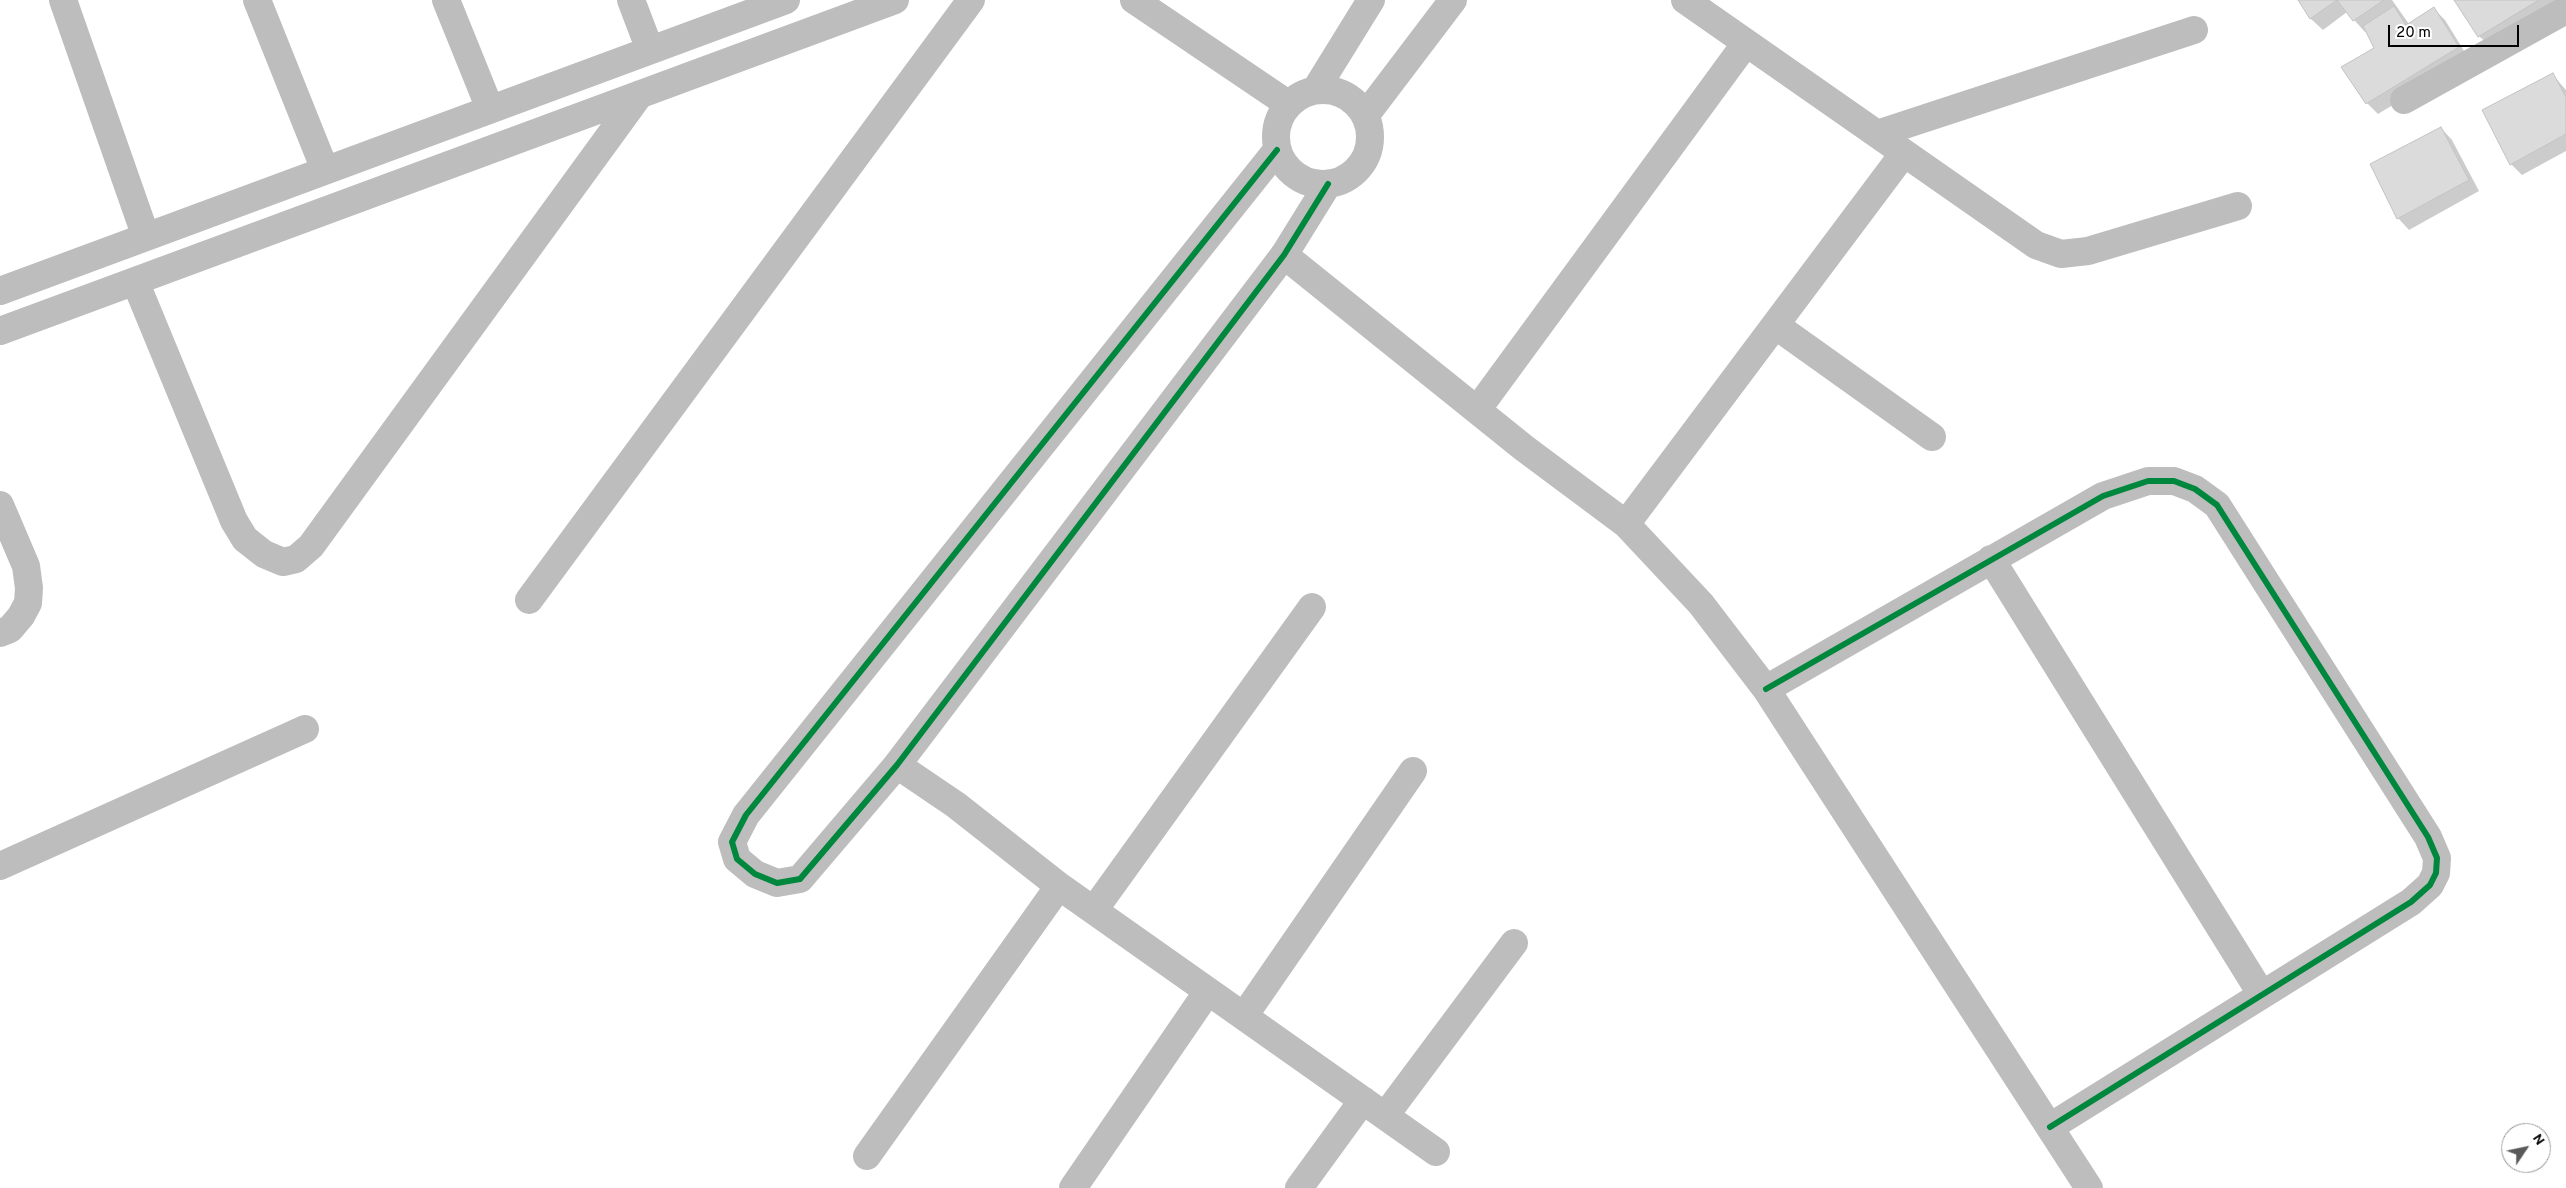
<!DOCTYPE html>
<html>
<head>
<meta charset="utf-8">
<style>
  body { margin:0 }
  #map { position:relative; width:2566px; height:1188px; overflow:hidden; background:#fff; font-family:Overpass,sans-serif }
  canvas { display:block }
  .north { position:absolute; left:2501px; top:1123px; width:50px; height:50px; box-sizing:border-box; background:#fff; border:1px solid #999; border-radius:50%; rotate:56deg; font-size:14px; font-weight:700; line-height:20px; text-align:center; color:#000 }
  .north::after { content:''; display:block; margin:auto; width:18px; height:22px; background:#595959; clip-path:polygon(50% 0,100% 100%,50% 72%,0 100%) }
  .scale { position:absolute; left:2388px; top:25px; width:131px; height:22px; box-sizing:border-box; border:2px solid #000; border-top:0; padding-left:6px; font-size:15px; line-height:18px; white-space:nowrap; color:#000; -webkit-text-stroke:4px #fff; paint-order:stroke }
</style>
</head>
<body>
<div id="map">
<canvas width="2566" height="1188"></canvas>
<div class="north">N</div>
<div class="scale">20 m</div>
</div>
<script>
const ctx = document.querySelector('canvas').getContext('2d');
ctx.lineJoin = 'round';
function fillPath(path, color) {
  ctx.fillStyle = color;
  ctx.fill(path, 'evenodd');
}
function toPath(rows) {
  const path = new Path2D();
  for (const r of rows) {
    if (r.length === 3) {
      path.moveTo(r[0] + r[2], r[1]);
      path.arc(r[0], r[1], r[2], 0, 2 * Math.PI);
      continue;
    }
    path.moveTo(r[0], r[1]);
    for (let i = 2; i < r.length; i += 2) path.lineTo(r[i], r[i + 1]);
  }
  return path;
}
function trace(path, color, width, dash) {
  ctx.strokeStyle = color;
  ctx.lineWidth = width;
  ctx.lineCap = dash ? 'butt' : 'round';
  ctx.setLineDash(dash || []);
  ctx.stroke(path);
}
const shadow = toPath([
  [2299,0,2392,0,2409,24,2433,8,2445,20,2469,59,2378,114,2367,103,2375,49,2367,31,2365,32,2347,12,2323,30,2311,19],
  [2455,0,2566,0,2491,47,2479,36],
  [2552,74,2566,90,2566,151,2522,175,2511,164],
  [2441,128,2452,140,2479,191,2409,230,2398,218]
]);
const building = toPath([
  [2298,0,2337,0,2310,19,2298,0],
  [2337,0,2384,0,2353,21,2337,0],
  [2454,0,2539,0,2478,37,2454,0],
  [2394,6,2406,25,2434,7,2459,47,2366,104,2341,67,2374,48,2363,26,2394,6],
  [2553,73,2566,97,2566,134,2510,165,2482,110,2553,73],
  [2441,127,2469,180,2397,219,2370,164,2441,127]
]);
const minor = toPath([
  [63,0,146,237],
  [257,0,325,170],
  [446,0,490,109],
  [631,0,650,50],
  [1134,0,1288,104],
  [1685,0,2036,245,2061,254,2088,251,2238,206],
  [2404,100,2566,10],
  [1877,134,2194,30],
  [1284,255,1524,448,1626,524,1701,604,1766,689,2089,1188],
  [135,281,234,521,245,539,264,554,283,562,296,559,311,546,640,94],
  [0,291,786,0],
  [1775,325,1932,437],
  [0,331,895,0],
  [1477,410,1746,43],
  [0,505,26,566,29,588,28,603,21,616,10,629,0,633],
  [1626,524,1904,153],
  [1991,559,2262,995],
  [529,600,971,0],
  [1766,689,2103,496,2148,481,2174,481,2195,489,2217,505,2428,837,2437,858,2436,873,2430,885,2411,902,2050,1127],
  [897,765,956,805,1059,886,1436,1152],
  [0,866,305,729],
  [1094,910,1312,607],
  [1244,1016,1413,771],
  [1385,1116,1514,943],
  [867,1156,1059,886],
  [1073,1188,1208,991],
  [1299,1188,1363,1100]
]);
const tertiary = toPath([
  [1316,89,1371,0],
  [1323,137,47],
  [1365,116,1453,0],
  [1277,150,746,815,732,842,737,859,755,874,777,883,800,879,897,765,1284,255,1328,184]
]);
const cycleway = toPath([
  [1277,150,746,815,732,842,737,859,755,874,777,883,800,879,897,765,1284,255,1328,184],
  [1766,689,2103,496,2148,481,2174,481,2195,489,2217,505,2428,837,2437,858,2436,873,2430,885,2411,902,2050,1127]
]);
fillPath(shadow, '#0003');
fillPath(building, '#dbdbdb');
trace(building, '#c3c3c3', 1);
trace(minor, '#bdbdbd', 28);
trace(tertiary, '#bdbdbd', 28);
trace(cycleway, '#00873e', 6);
</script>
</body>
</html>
